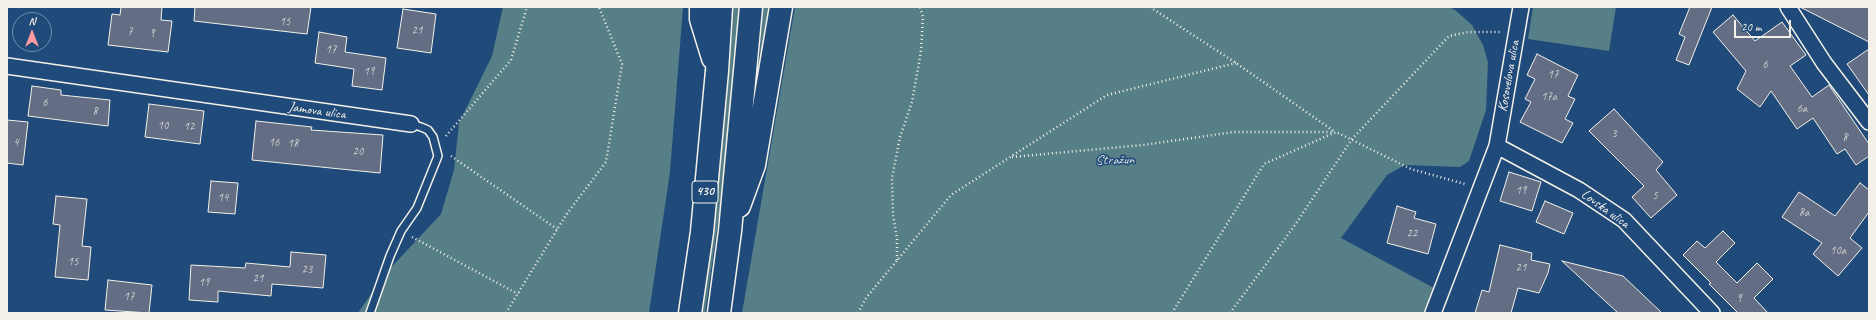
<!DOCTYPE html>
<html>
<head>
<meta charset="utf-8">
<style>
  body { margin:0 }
  #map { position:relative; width:1876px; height:320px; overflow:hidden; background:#1f4a7a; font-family:Caveat,sans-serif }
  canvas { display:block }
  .frame { position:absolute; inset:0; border:8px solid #f4f1e8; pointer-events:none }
  .north { position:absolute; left:12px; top:12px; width:40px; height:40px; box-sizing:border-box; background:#1f4a7a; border:1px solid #748da6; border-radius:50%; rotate:0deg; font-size:11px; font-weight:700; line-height:16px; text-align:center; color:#f4f1e8 }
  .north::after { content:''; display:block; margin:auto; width:14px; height:18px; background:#ff9aa2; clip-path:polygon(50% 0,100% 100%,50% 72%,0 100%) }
  .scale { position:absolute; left:1734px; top:20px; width:57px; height:18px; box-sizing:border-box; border:2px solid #f4f1e8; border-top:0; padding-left:5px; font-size:12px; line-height:14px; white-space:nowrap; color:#f4f1e8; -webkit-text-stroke:3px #1f4a7a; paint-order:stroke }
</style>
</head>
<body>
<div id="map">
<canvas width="1876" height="320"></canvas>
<div class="frame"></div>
<div class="north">N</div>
<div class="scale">20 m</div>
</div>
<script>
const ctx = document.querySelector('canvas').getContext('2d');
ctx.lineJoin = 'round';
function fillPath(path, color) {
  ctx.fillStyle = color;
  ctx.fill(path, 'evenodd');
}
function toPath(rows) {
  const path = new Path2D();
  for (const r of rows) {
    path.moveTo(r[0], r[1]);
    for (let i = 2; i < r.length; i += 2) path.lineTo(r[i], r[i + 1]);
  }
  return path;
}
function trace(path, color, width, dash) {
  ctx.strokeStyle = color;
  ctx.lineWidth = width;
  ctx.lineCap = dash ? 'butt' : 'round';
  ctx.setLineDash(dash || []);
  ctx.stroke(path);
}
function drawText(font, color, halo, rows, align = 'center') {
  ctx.font = font + ' Caveat,sans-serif';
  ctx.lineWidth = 3;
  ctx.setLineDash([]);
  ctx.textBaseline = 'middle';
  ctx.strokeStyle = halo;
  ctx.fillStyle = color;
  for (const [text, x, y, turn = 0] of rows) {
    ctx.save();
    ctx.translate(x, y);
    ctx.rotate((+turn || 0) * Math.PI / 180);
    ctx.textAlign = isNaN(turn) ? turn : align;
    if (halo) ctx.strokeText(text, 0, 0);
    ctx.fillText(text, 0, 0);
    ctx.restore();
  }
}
const green = toPath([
  [503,7,683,7,670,172,649,313,358,313,385,274,441,214,454,170,459,123,492,56],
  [732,7,741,7,725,174,705,313,700,313,721,143],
  [763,7,774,7,755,121],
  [795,7,1449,7,1455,10,1472,25,1483,45,1488,62,1486,110,1469,161,1460,167,1405,165,1387,175,1341,238,1434,288,1425,313,742,313],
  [1533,7,1616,7,1609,51,1528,39]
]);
const building = toPath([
  [121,7,162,7,161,20,172,21,168,52,108,45,112,14,120,15,121,7],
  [195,7,311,7,307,34,194,21,195,7],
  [1690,7,1712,7,1689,65,1676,60,1685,37,1679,34,1690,7],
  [1800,7,1869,7,1869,42,1800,7],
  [403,9,436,14,431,53,397,48,403,9],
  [1733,15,1755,41,1782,22,1806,55,1790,66,1812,97,1829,85,1869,144,1869,156,1856,165,1845,149,1837,154,1813,118,1797,129,1771,91,1760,107,1737,89,1746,71,1713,32,1733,15],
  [319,32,347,37,345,52,386,58,382,90,352,86,354,69,315,63,319,32],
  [1869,49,1869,95,1847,64,1869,49],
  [1537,54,1578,75,1568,96,1575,99,1565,119,1573,123,1562,143,1520,122,1531,102,1525,99,1535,79,1527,75,1537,54],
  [32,86,61,90,61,95,110,100,108,126,28,116,32,86],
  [149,104,204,111,200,144,145,137,149,104],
  [1614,109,1663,162,1656,170,1677,195,1651,218,1632,197,1644,186,1589,131,1614,109],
  [7,120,28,122,23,165,7,163,7,120],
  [256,121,312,127,311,130,383,135,380,173,252,160,256,121],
  [1509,172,1541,182,1532,211,1500,201,1509,172],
  [211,181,238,183,235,214,208,212,211,181],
  [1860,183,1869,190,1869,212,1850,238,1862,248,1838,276,1813,254,1822,243,1782,217,1799,192,1835,216,1860,183],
  [56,196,87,199,82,246,91,247,88,280,55,277,60,225,53,224,56,196],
  [1545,201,1573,213,1564,234,1536,222,1545,201],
  [1397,206,1416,212,1414,218,1436,224,1428,254,1387,243,1397,206],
  [1723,231,1735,243,1716,262,1737,283,1757,263,1773,279,1754,298,1768,313,1738,313,1709,284,1711,283,1683,255,1697,241,1705,248,1723,231],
  [1500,245,1532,253,1531,260,1550,264,1548,273,1539,293,1518,288,1511,313,1475,313,1482,290,1489,292,1500,245],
  [291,252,326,255,323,288,272,284,271,296,218,291,218,302,189,300,191,265,245,268,246,263,290,267,291,252],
  [1562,261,1623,276,1662,313,1618,313,1562,261],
  [108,280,152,285,149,313,105,310,108,280]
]);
const path = toPath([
  [1150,7,1236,63,1335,132],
  [446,136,511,60,527,7],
  [451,156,557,229],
  [1012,157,1143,145,1234,132,1333,132],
  [412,237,518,294],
  [897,260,897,238,893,215,892,178,900,137,912,102,921,51,923,17,920,7],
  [506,313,566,215,606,162,622,64,599,7],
  [858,313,866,298,951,195,1107,95,1236,63],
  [1172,313,1264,164,1336,132,1411,169,1465,184],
  [1230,313,1295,225,1352,139,1449,36,1468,32,1500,32]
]);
const service = toPath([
  [370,313,390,256,401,231,417,208,438,156,433,137,428,130,421,127,411,124]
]);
const minor = toPath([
  [1788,7,1824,63,1869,122],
  [7,66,411,124],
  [1497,146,1579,190,1624,220,1712,313],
  [1433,313,1497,146,1521,7]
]);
const trunk = toPath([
  [701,7,701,19,713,58],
  [739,206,754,165,781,7],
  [690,313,702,232,717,71,721,7],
  [719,313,730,231,751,7]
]);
const numberNames = [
  ["15",285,22],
  ["21",417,31],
  ["7",130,32],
  ["9",152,34],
  ["17",331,50],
  ["6",1765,65],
  ["19",369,72],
  ["17",1553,75],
  ["17a",1549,97],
  ["6",45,103],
  ["6a",1802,109],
  ["8",95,112],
  ["10",163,126],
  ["12",189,127],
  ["3",1614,134],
  ["8",1845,138],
  ["4",16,143],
  ["16",274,143],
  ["18",293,144],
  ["20",358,152],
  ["19",1521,191],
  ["5",1655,196],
  ["14",223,198],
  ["8a",1804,213],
  ["22",1412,234],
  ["10a",1838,251],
  ["15",73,262],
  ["21",1521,268],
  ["23",307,270],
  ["21",258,279],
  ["19",204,283],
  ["17",129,297],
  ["9",1739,299]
];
const shields = [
  [705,192,26]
];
const shieldNames = [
  ["430",705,192]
];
const streetNames = [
  ["Kosovelova ulica",1509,76,-80],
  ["Jamova ulica",317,111,8],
  ["Lovska ulica",1605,209,36]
];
const parkNames = [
  ["Stražun",1115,160]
];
fillPath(green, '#567f87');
fillPath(building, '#636d83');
trace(building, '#f4f1e8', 1);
trace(service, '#f4f1e8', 10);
trace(minor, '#f4f1e8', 18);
trace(trunk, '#f4f1e8', 25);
trace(path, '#f4f1e8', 2.5, [1, 3]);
trace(service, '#1f4a7a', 7);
trace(minor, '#1f4a7a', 15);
trace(trunk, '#1f4a7a', 22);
drawText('12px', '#d0d0cf', null, numberNames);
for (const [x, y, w] of shields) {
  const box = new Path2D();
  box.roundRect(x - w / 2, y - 11, w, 22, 3);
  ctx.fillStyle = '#1f4a7a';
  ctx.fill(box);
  trace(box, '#f4f1e8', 1);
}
drawText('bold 13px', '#f4f1e8', null, shieldNames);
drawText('14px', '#f4f1e8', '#1f4a7a', streetNames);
drawText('14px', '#dce0d9', '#1f4a7a', parkNames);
</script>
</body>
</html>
